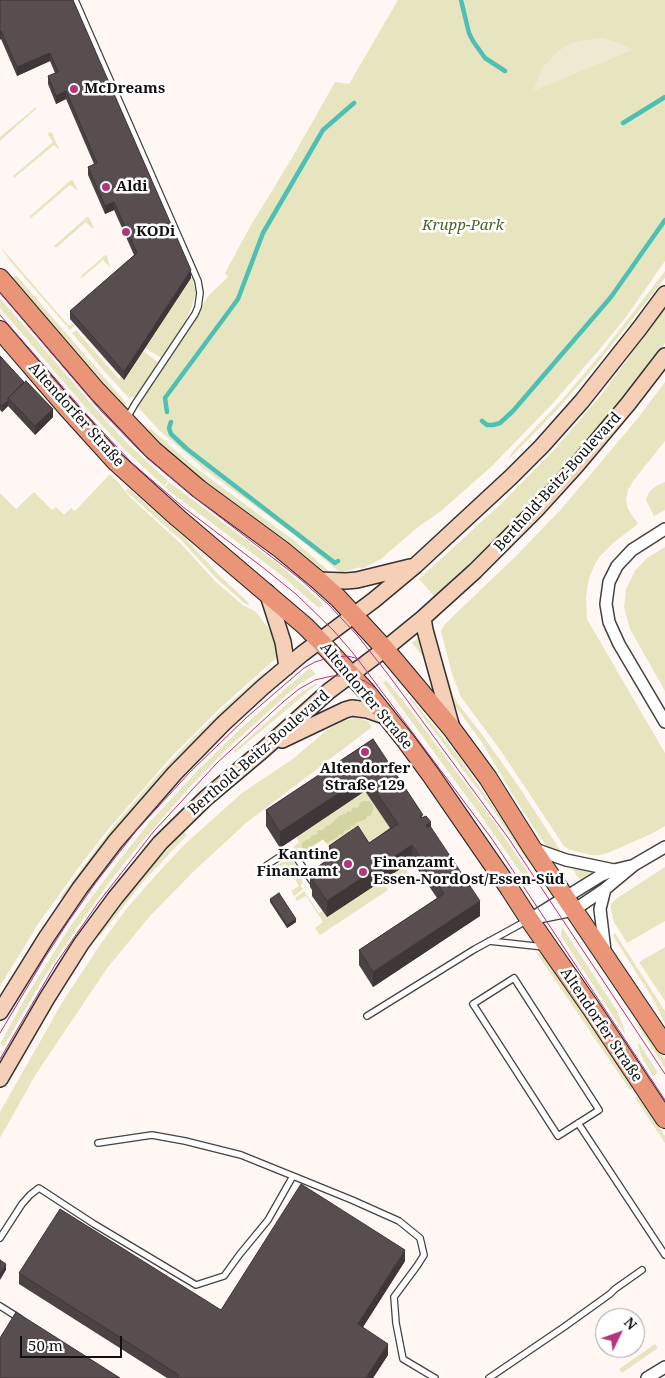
<!DOCTYPE html>
<html>
<head>
<meta charset="utf-8">
<style>
  body { margin:0 }
  #map { position:relative; width:665px; height:1378px; overflow:hidden; background:#fef7f4; font-family:"Noto Serif",serif }
  canvas { display:block }
  .north { position:absolute; left:595px; top:1308px; width:50px; height:50px; box-sizing:border-box; background:#fff; border:1px solid #9f9f9f; border-radius:50%; rotate:48deg; font-size:14px; font-weight:700; line-height:20px; text-align:center; color:#101010 }
  .north::after { content:''; display:block; margin:auto; width:18px; height:22px; background:#b2367b; clip-path:polygon(50% 0,100% 100%,50% 72%,0 100%) }
  .scale { position:absolute; left:20px; top:1336px; width:102px; height:22px; box-sizing:border-box; border:2px solid #101010; border-top:0; padding-left:6px; font-size:15px; line-height:18px; white-space:nowrap; color:#101010; -webkit-text-stroke:4px #fff; paint-order:stroke }
</style>
</head>
<body>
<div id="map">
<canvas width="665" height="1378"></canvas>
<div class="north">N</div>
<div class="scale">50 m</div>
</div>
<script>
const ctx = document.querySelector('canvas').getContext('2d');
ctx.lineJoin = 'round';
function fillPath(path, color) {
  ctx.fillStyle = color;
  ctx.fill(path, 'evenodd');
}
function toPath(rows) {
  const path = new Path2D();
  for (const r of rows) {
    path.moveTo(r[0], r[1]);
    for (let i = 2; i < r.length; i += 2) path.lineTo(r[i], r[i + 1]);
  }
  return path;
}
function trace(path, color, width, dash) {
  ctx.strokeStyle = color;
  ctx.lineWidth = width;
  ctx.lineCap = dash ? 'butt' : 'round';
  ctx.setLineDash(dash || []);
  ctx.stroke(path);
}
function drawText(font, color, halo, rows, align = 'center') {
  ctx.font = font + ' "Noto Serif",serif';
  ctx.lineWidth = 5;
  ctx.setLineDash([]);
  ctx.textBaseline = 'middle';
  ctx.strokeStyle = halo;
  ctx.fillStyle = color;
  for (const [text, x, y, turn = 0] of rows) {
    ctx.save();
    ctx.translate(x, y);
    ctx.rotate((+turn || 0) * Math.PI / 180);
    ctx.textAlign = isNaN(turn) ? turn : align;
    if (halo) ctx.strokeText(text, 0, 0);
    ctx.fillText(text, 0, 0);
    ctx.restore();
  }
}
const green = toPath([
  [398,0,665,0,665,261,626,317,599,350,553,403,492,466,441,511,418,527,381,559,361,569,361,567,342,572,337,570,297,537,203,468,159,430,135,404,210,294,228,277,225,273,251,225,292,158,335,82,349,84],
  [36,107,36,109,0,141,0,137],
  [49,132,52,133,59,149,58,149,54,145,14,178,13,176,53,142,48,135],
  [71,180,73,180,78,191,70,185,30,219,30,216],
  [87,217,89,217,94,228,92,228,86,222,57,247,54,247,54,246],
  [0,246,69,326,73,323,75,325,70,330,10,261],
  [105,255,107,256,110,267,103,260,82,278,80,277],
  [665,271,665,278,597,364,557,410,508,460,513,451,561,401,604,350],
  [16,275,127,404,124,406,13,278],
  [192,277,196,293,191,309,185,321,162,358,145,348],
  [0,298,108,423,128,444,168,481,164,486,122,447,86,408,0,308],
  [665,308,665,343,612,412,577,455,548,486,498,539,436,598,419,579,503,502,553,451,602,394],
  [76,330,119,379,121,377,124,380,143,351,158,362,136,397,129,398,106,373,72,333],
  [665,382,665,441,633,481,628,490,626,499,628,509,638,524,613,543,600,556,595,564,589,578,586,597,587,619,665,753,665,826,651,834,610,852,600,855,591,855,570,850,564,846,501,751,461,697,452,674,441,631,444,625,518,554,563,507,638,418],
  [150,428,192,465,292,539,331,573,329,576,289,542,214,488,182,463,147,431],
  [110,474,119,483,129,496,182,545,216,582,244,606,253,610,257,613,272,633,276,643,277,655,275,659,220,708,172,756,110,827,82,863,40,921,0,986,0,493,16,509,34,492,52,510,56,507,64,515,71,508,75,511],
  [169,482,278,564,304,586,323,604,319,608,281,575,172,493,165,487],
  [665,482,665,510,654,516,646,500,649,492,656,486],
  [128,488,185,538,220,576,249,603,248,605,244,603,215,577,182,541,126,491],
  [665,547,665,691,630,629,624,607,626,589,635,571,647,558],
  [421,635,431,666,412,643],
  [310,668,316,674,300,684,283,698,226,750,188,789,141,843,111,880,76,929,43,979,4,1046,0,1044,24,1000,71,925,120,859,149,823,199,769,239,730,282,692,285,689],
  [267,672,270,673,174,764,119,826,64,898,59,899,113,827,154,779,186,745,221,711,262,674],
  [443,673,447,675,454,697,459,705,481,733,517,784,562,853,548,848,540,837,519,805,481,741,454,705],
  [386,680,411,711,495,823,533,880,528,883,481,816,383,683],
  [315,684,317,684,235,753,234,751,296,696],
  [410,697,459,757,528,857,530,861,529,863,491,807,409,698],
  [356,718,368,721,372,727,246,823,194,871,150,916,108,967,36,1074,0,1138,0,1112,63,1001,100,945,127,908,156,875,185,844,242,793,294,758,327,730,343,721],
  [365,791,398,839,323,865,318,858,330,849,324,839,301,854,293,847,299,842,296,837],
  [184,832,187,835,143,882,100,936,98,934,98,933,106,921,145,873],
  [288,859,293,861,304,878,301,879,303,883,300,885,303,889,294,896,291,891,299,886,285,864,276,870,274,867],
  [570,865,591,870,592,872,580,880],
  [404,866,410,875,398,883,392,874],
  [665,867,665,921,627,943,614,922,611,910,611,904,616,899],
  [382,880,388,890,320,935,315,928,323,922,306,896,297,901,295,898,304,891,319,913],
  [562,927,616,1009,623,1025,625,1034,561,936],
  [615,933,665,1011,665,1024,653,999,613,936],
  [665,947,665,1001,639,962],
  [536,952,539,953,544,957,633,1088,630,1090],
  [635,1021,654,1042,665,1059,665,1068],
  [639,1043,658,1073,653,1076,642,1058,638,1045],
  [638,1096,665,1136,665,1143,635,1098],
  [655,1344,658,1348,622,1373,619,1369]
]);
const forest = toPath([
  [363,801,370,801,374,807,373,811,370,816,367,816,366,819,361,821,357,822,354,826,351,826,350,829,344,831,342,835,340,834,336,838,326,843,323,839,305,851,303,849,302,847,302,843,305,840,310,839,311,836,314,835,316,835,318,830,323,830,326,826,330,825,339,816,347,813,347,811,351,812,352,809,354,807,358,808,360,803]
]);
const pitch = toPath([
  [603,38,621,44,633,50,533,91,543,67,557,52,567,45,579,41]
]);
const stream = toPath([
  [461,0,469,33,473,41,485,58,505,71],
  [623,123,665,97],
  [167,412,165,398,238,299,263,233,323,130,354,103],
  [482,421,487,425,493,425,500,423,513,411,611,297,665,220],
  [171,422,169,428,171,434,187,449,335,563,338,561]
]);
const lane = toPath([
  [75,0,198,281,200,293,198,307,195,314,135,404,127,418],
  [267,865,284,854,290,853,296,857,312,881],
  [489,941,544,947],
  [514,978,599,1110,558,1136,473,1004,514,978],
  [367,1016,475,949,528,920],
  [578,1123,665,1255],
  [293,1176,352,1200,399,1221,420,1238,424,1255,417,1266,394,1297,396,1323,403,1359,435,1378],
  [0,1238,22,1204,30,1195,39,1188,94,1224,196,1285,224,1276,240,1254,268,1220,293,1176,241,1155,185,1141,152,1135,98,1143],
  [0,1306,19,1318],
  [489,1378,564,1327,610,1294,615,1289,642,1270]
]);
const street = toPath([
  [665,529,632,550,617,566,609,582,606,604,609,622,619,644,665,722],
  [532,848,566,860,614,870],
  [605,889,600,909,605,951],
  [537,915,600,876,614,870,631,866],
  [529,919,574,910,605,889,634,865,665,847],
  [647,1378,665,1367]
]);
const secondary = toPath([
  [318,580,346,581,357,580,410,567],
  [267,592,283,642,287,667],
  [423,618,425,630,452,728],
  [282,740,345,710,352,708,367,710,387,717],
  [0,1012,46,938,80,888,115,842,175,773,224,723,263,687,302,654,374,600,416,565,511,477,542,446,582,401,639,329,665,294],
  [0,1079,47,998,81,944,115,898,160,843,206,798,263,750,329,691,385,649,423,618,475,571,536,510,576,466,628,404,665,356]
]);
const primary = toPath([
  [0,278,97,391,153,450,199,489,282,550,318,580,338,598,385,649,452,729,488,778,532,848,665,1045],
  [0,330,67,408,115,461,178,518,305,626,319,640,366,691,406,741,431,775,509,888,529,919,591,1008,665,1119]
]);
const tram = toPath([
  [0,293,101,411,146,457,194,497,299,578,329,605,357,635,387,673,509,839,665,1074],
  [0,315,88,416,132,463,183,507,261,566,296,594,333,630,353,653,492,839,665,1100],
  [0,1033,44,959,68,922,97,881,136,831,190,772,247,717,304,668,315,662,331,657,347,656,360,659],
  [0,1059,55,965,98,903,154,831,217,763,283,702,299,689,315,680,332,676,350,676,365,681,378,690]
]);
const wall = toPath([
  [0,0,73,0,191,278,124,380,70,319,70,311,134,255,114,210,105,214,88,175,88,167,94,164,66,99,56,104,48,84,48,76,55,73,50,61,17,76,1,39],
  [0,356,53,417,35,435,8,406,2,412,0,410],
  [373,739,423,818,431,827,480,916,373,987,359,965,359,950,437,898,412,861,327,917,312,896,312,890,310,887,310,872,329,859,329,846,369,843,390,828,365,791,280,848,266,826,266,810],
  [270,899,296,922,287,928,270,902],
  [405,1261,363,1327,388,1355,373,1378,167,1378,19,1284,19,1273,221,1310]
]);
const shadedWall = toPath([
  [1,31,1,39,0,40,0,32],
  [50,53,50,61,17,76,17,67],
  [66,91,66,99,56,104,56,96],
  [114,202,114,210,105,214,105,206],
  [191,270,191,278,124,380,124,372],
  [8,401,8,406,2,412,2,406],
  [53,409,53,417,35,435,35,426],
  [365,776,365,791,280,848,280,832],
  [431,822,431,837,426,825],
  [412,845,412,861,327,917,327,901],
  [480,901,480,916,373,987,373,972],
  [296,919,296,922,287,928,287,925],
  [405,1250,405,1261,358,1335,358,1324],
  [6,1264,6,1270,0,1280,0,1274],
  [388,1344,388,1355,373,1378,366,1378]
]);
const building = toPath([
  [0,0,73,0,191,270,124,372,70,311,137,253,114,202,105,206,88,167,97,163,66,91,56,96,48,76,58,72,50,53,17,67,1,31,0,32,0,0],
  [0,356,24,382,8,398,8,401,2,406,0,405,0,356],
  [26,381,53,409,35,426,8,398,26,381],
  [373,739,423,815,420,816,421,818,426,816,431,822,426,825,427,827,430,826,480,901,373,972,359,950,444,894,412,845,327,901,312,880,315,879,310,872,335,855,329,846,358,826,369,843,398,824,365,776,280,832,266,810,373,739],
  [279,893,296,919,287,925,270,899,279,893],
  [301,1184,405,1250,358,1324,388,1344,366,1378,177,1378,179,1375,19,1273,60,1209,221,1310,301,1184],
  [0,1260,6,1264,0,1274,0,1260],
  [16,1312,120,1378,0,1378,0,1338,16,1312]
]);
const markers = [
  [74,89,5,"#b2367b"],
  [106,187,5,"#b2367b"],
  [126,232,5,"#b2367b"],
  [365,752,5,"#b2367b"],
  [348,864,5,"#b2367b"],
  [363,872,5,"#b2367b"]
];
const poiNames = [
  ["McDreams",84,89],
  ["Aldi",116,187],
  ["KODi",136,232],
  ["Altendorfer",365,769,"center"],
  ["Straße 129",365,786,"center"],
  ["Kantine",338,855,"right"],
  ["Finanzamt",338,872,"right"],
  ["Finanzamt",373,863],
  ["Essen-NordOst/Essen-Süd",373,880]
];
const parkNames = [
  ["Krupp-Park",463,226]
];
const streetNames = [
  ["Altendorfer Straße",76,415,48],
  ["Berthold-Beitz-Boulevard",558,482,-48],
  ["Altendorfer Straße",366,696,50],
  ["Berthold-Beitz-Boulevard",259,753,-41],
  ["Altendorfer Straße",601,1025,56]
];
fillPath(green, '#e6e5c0');
fillPath(forest, '#d2d5a1');
fillPath(pitch, '#eee9d1');
trace(stream, '#4dbfb3', 4.5);
trace(lane, '#434343', 8);
trace(street, '#434343', 14);
trace(secondary, '#323232', 18);
trace(primary, '#212121', 20);
trace(lane, '#fff', 5.5);
trace(street, '#fff', 11);
trace(secondary, '#f6cfb7', 15);
trace(primary, '#ea9578', 18);
trace(tram, '#b2367b', 1);
fillPath(wall, '#4c4244');
fillPath(shadedWall, '#3e3637');
fillPath(building, '#584d4f');
trace(building, '#3e3637', 1);
for (const [x, y, r, color] of markers) {
  const dot = new Path2D();
  dot.arc(x, y, r, 0, 2 * Math.PI);
  ctx.fillStyle = color;
  ctx.fill(dot);
  trace(dot, '#fff', 2);
}
drawText('bold 15px', '#101010', '#fff', poiNames, 'left');
drawText('italic 15px', '#516226', '#fff', parkNames);
drawText('15px', '#101010', '#fff', streetNames);
</script>
</body>
</html>
